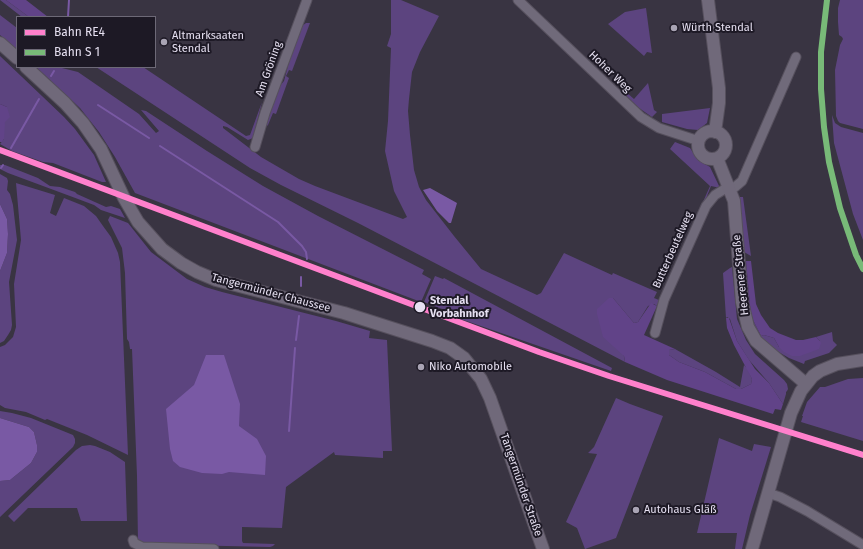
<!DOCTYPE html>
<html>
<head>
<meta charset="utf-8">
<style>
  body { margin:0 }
  #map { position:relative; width:863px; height:549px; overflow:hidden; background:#393442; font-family:"Fira Sans",sans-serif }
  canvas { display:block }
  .legend { position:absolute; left:16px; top:16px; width:140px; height:52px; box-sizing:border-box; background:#1d1925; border:1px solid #6d6977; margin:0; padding:5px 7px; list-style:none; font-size:12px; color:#e6e0f1 }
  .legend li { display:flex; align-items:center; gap:8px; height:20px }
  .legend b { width:20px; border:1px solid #6d6977 }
</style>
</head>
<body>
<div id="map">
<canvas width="863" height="549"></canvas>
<ul class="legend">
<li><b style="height:5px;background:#ff80cc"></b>Bahn RE4</li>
<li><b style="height:5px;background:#78ba78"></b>Bahn S 1</li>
</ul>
</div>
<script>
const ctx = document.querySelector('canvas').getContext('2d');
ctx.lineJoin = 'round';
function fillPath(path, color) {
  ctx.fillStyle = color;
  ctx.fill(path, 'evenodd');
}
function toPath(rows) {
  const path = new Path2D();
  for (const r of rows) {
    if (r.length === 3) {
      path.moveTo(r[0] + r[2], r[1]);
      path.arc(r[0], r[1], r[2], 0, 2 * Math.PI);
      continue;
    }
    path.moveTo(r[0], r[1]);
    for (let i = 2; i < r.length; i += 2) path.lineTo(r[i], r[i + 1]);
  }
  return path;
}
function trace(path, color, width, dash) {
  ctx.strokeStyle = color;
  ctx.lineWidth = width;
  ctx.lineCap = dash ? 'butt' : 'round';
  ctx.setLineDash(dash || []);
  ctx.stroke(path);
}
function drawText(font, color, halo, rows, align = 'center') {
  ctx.font = font + ' "Fira Sans",sans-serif';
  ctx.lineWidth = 4;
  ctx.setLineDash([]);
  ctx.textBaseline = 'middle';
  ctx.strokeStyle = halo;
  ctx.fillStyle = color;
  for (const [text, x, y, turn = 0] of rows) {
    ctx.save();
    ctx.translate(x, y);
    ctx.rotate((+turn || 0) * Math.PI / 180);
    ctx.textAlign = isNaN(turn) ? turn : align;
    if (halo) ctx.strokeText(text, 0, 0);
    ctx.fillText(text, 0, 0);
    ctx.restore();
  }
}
const green = toPath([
  [0,0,6,0,29,17,22,17],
  [391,0,401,0,439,16,420,52,412,72,409,99,408,111,410,135,414,170,419,187,426,200,454,236,481,269,537,295,541,293,564,253,612,275,613,273,657,292,654,298,659,300,657,306,654,304,648,306,638,322,634,323,613,298,625,362,358,223,281,185,250,168,96,67,143,67,246,136,250,135,262,102,253,138,248,140,227,127,223,126,223,128,261,157,299,179,315,186,403,219,407,217,394,191,385,151,388,121,391,48,387,46,391,34],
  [840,0,863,0,863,129,840,123,838,121,836,116,835,70,840,45,843,39,842,37,839,35,838,22,838,8],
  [646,8,652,53,647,52,644,56,608,24,625,12],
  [0,15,17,28,17,50,0,35],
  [306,23,310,23,292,71,289,70,286,76,289,78,276,114,273,113,268,125,267,126,266,125,268,116,279,87,284,81,295,39,302,26],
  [0,56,64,117,75,129,94,155,106,182,102,182,53,163,43,162,12,151,0,144,4,139,3,130,7,107,0,104],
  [36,67,58,67,78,72,139,114,156,133,159,131,141,110,146,111,207,151,263,186,318,216,424,270,422,274,431,279,421,302,135,193,115,157,99,132,80,108],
  [648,83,654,110,657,112,652,117,639,108,624,94,626,92,634,99],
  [710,108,707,123,698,130,687,129,662,122,662,114],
  [832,115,835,123,841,127,863,133,863,240,853,214,834,143],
  [675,142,690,148,698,160,710,167,720,188,711,186,707,196,710,198,691,229,710,186,670,149],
  [0,165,5,165,38,178,50,186,60,187,75,192,77,194,106,207,111,206,120,209,125,218,101,210,94,205,78,199,8,173,0,169],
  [0,174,7,178,8,181,7,190,10,194,13,205,17,240,9,282,12,325,11,330,8,335,4,341,0,343,0,271,7,253,8,234,7,219,0,204],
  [16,183,55,195,50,213,56,216,64,198,84,206,96,216,103,226,111,237,118,253,120,262,128,455,87,435,47,419,45,420,26,412,5,408,0,405,0,347,5,345,13,337,16,327,14,284,21,240],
  [737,197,743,197,751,256,744,252],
  [110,216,128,223,151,252,187,279,205,287,222,292,336,321,370,331,369,338,387,340,392,451,383,451,383,458,335,455,334,452,286,487,282,528,242,527,242,541,243,543,275,544,273,546,270,547,138,544,137,476,132,349,130,349,129,342,127,339,125,273,122,248,108,220],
  [746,261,751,316,761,336,764,335,774,338,779,347,820,341,816,337,832,332,833,341,837,345,829,353,805,361,804,364,789,358,770,347,758,337,748,314,744,264],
  [732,267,737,319,746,340,755,354,784,380,787,384,788,389,787,391,786,392,786,394,783,404,769,383,749,360,737,341,730,319,727,317,726,318,723,273,730,268],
  [435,276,443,279,444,278,612,368,611,371,449,315,450,312,424,302],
  [675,349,716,372,740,387,744,365,747,368,752,379,751,384,741,389,736,389,705,372,679,362,669,355,669,350],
  [863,378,863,441,801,422,803,416,802,416,807,402,820,387,825,387,848,379],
  [616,398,630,404,663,416,616,538,585,549,577,528,566,522,597,454,588,453,594,447],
  [0,411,12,413,31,418,73,435,75,439,75,443,73,447,0,517,0,481,10,480,31,463,37,452,37,445,34,432,29,427,0,418],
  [719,438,752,451,754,444,771,447,750,515,742,549,735,549,737,533,697,533],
  [90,445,95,446,110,452,125,462,127,521,81,521,77,508,28,508,14,522,8,516,76,450,82,446]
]);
const forest = toPath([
  [6,0,26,0,48,17,29,17],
  [0,104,7,107,10,117,5,122,4,139,2,142,0,142],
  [746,261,751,261,756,304,761,315,770,328,778,333,796,340,803,340,816,337,820,341,821,343,819,349,800,356,792,356,784,352,779,347,774,338,764,335,761,336,751,316],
  [609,298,613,298,634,323,638,322,651,303,657,306,644,335,675,349,669,350,669,355,679,362,705,372,736,389,741,389,751,384,752,379,734,345,727,328,726,318,729,318,737,341,755,369,769,383,783,404,781,410,775,409,773,414,667,380,625,362,624,356,603,337,597,314,597,309]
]);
const water = toPath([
  [430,188,457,203,451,223,449,223,437,211,423,190],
  [0,204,7,219,8,234,7,253,0,271],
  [206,355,224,355,240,404,239,426,257,439,266,456,265,475,229,472,222,474,202,473,180,467,173,461,170,449,166,409,194,385],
  [0,418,29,427,34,432,37,445,37,452,31,463,10,480,0,481]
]);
const stream = toPath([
  [68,17,69,0],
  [51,76,54,71],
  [98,105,149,138],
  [160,146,278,222,302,246,306,252,307,259],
  [11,148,39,99],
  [1,168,3,165],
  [301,286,301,277],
  [296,340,299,316],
  [289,431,295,348]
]);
const minor = toPath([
  [518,0,641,117,659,128,699,141],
  [255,147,265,113,307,0],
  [655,333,664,300,706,206,715,195,723,190,735,187,742,181,796,57],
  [768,493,780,497,807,511,863,545],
  [133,540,134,543,142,547,214,549]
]);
const major = toPath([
  [708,0,719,88,719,103,715,132],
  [0,43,17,58],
  [26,67,65,103,83,123,101,149,124,198,138,222,162,249,181,263,197,272,216,280,344,313,432,341,450,348,464,358,481,379,490,398,543,549],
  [712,145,14],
  [717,158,734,201,742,302,748,327,756,341,806,384],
  [752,549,791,413,801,391,813,376,820,371,837,364,863,360]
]);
const rail1 = toPath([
  [0,150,539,352,609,376,863,455]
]);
const rail2 = toPath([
  [827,0,821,52,821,89,824,127,829,162,840,208,856,255,863,269]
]);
const markers = [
  [674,28,4,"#a9a4b4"],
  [164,42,4,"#a9a4b4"],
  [420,307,6,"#e6e0f1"],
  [421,367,4,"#a9a4b4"],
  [636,510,4,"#a9a4b4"]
];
const poiNames = [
  ["Würth Stendal",682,28],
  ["Altmarksaaten",172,36],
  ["Stendal",172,49],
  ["Niko Automobile",429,367],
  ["Autohaus Gläß",644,510]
];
const streetNames = [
  ["Am Gröning",269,69,-70],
  ["Hoher Weg",610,72,44],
  ["Butterbeutelweg",673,250,-66],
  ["Heerener Straße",741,275,-96],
  ["Tangermünder Chaussee",271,293,15],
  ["Tangermünder Straße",521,485,71]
];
const stopNames = [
  ["Stendal",430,301],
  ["Vorbahnhof",430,314]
];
fillPath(green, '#5c447f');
fillPath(forest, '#614388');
fillPath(water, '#7959a4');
trace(stream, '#7959a4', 2);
trace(minor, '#56505d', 11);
trace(major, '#56505d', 14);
trace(minor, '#706a7a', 9);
trace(major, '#70697a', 12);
trace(rail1, '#ff80cc', 6);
trace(rail2, '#78ba78', 6);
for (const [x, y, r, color] of markers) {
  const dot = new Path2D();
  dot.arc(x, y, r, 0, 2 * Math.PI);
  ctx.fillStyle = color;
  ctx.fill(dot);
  trace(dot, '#1d1925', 1.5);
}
drawText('11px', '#e6e0f1', '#1d1925', poiNames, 'left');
drawText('11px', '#e6e0f1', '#1d1925', streetNames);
drawText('bold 11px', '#e6e0f1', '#1d1925', stopNames, 'left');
</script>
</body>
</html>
